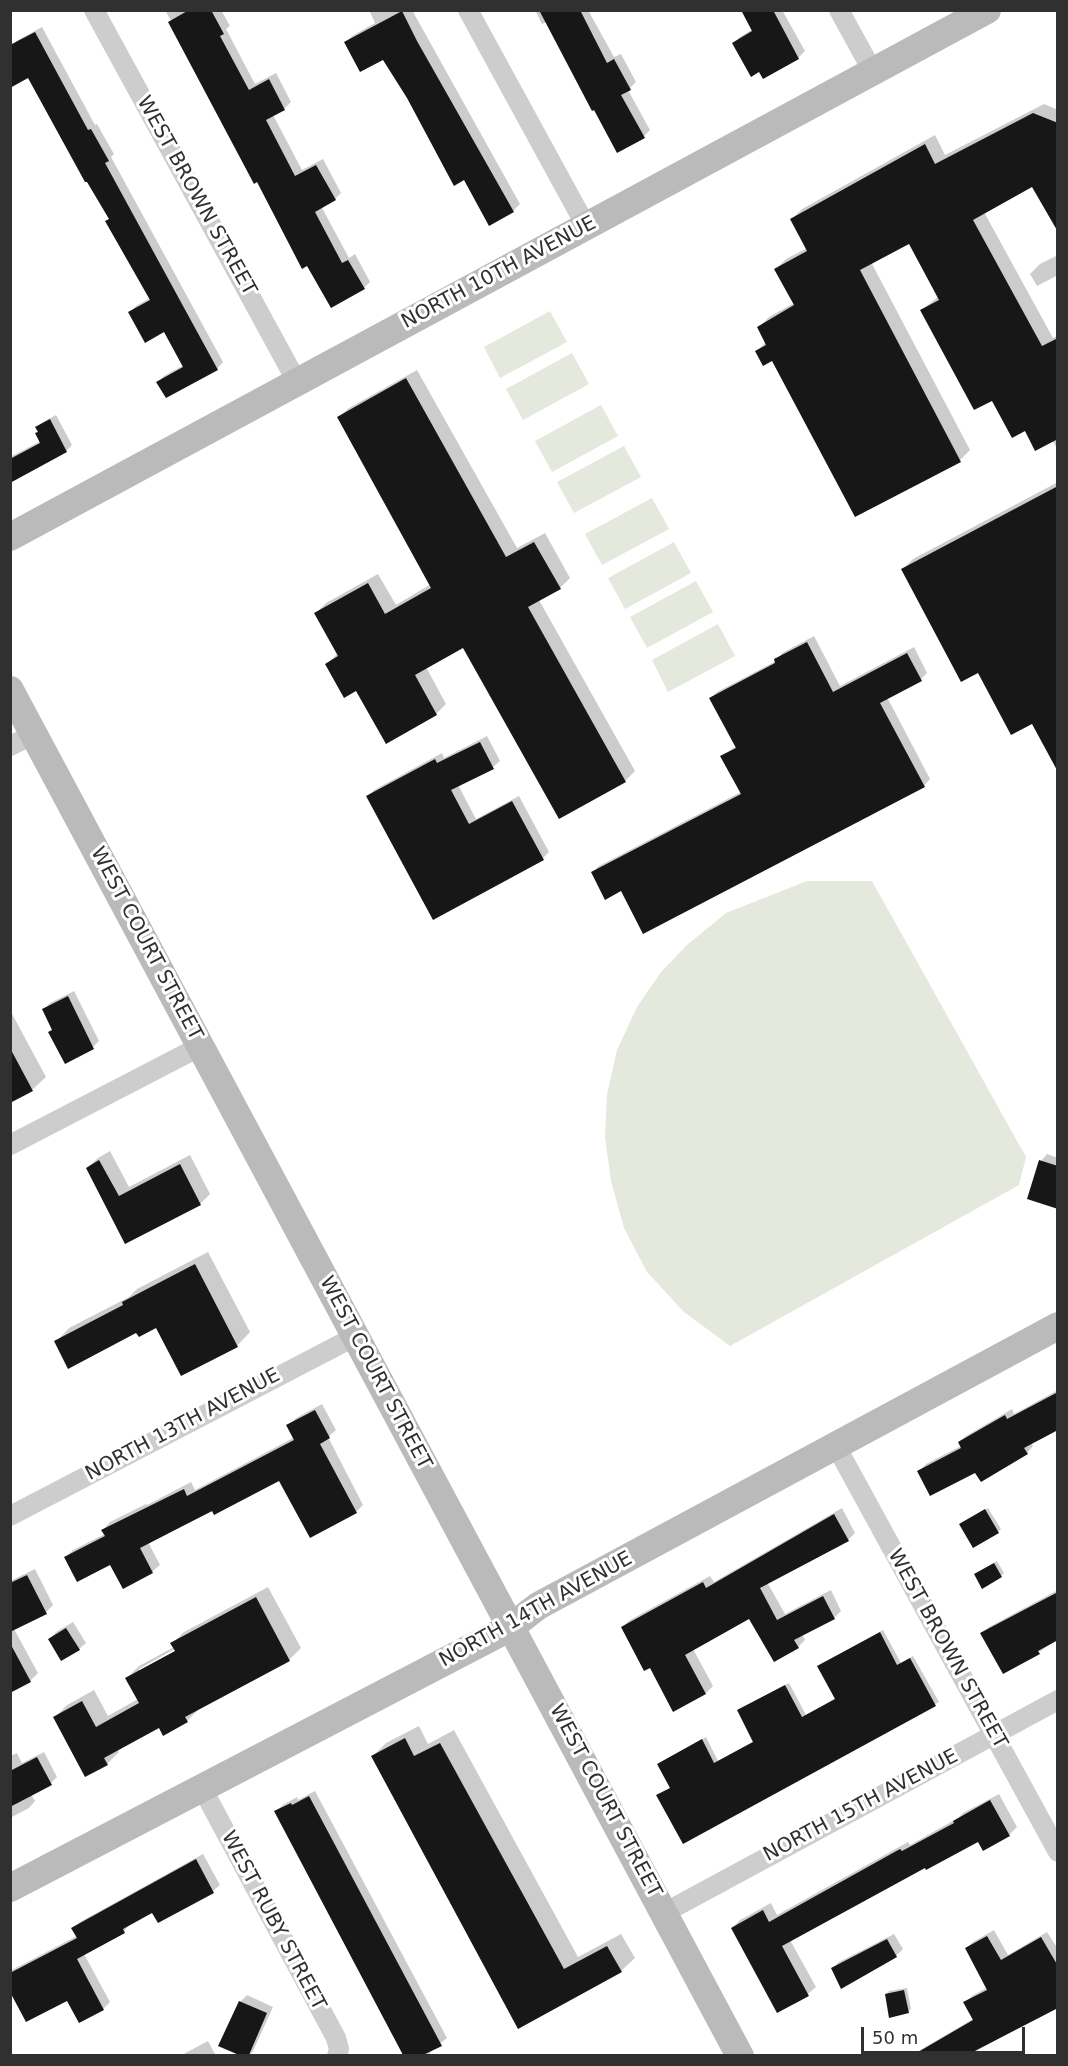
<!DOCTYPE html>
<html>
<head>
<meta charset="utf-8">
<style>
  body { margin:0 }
  #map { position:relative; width:1068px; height:2066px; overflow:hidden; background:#fff; font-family:"DejaVu Sans",sans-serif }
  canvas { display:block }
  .frame { position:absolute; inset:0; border:12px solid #303030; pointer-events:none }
  .scale { position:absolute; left:861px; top:2027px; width:164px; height:27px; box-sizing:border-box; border:3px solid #303030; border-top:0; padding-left:8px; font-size:18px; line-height:21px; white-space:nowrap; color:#303030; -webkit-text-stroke:4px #fff; paint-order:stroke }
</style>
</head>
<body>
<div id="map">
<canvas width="1068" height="2066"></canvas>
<div class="frame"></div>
<div class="scale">50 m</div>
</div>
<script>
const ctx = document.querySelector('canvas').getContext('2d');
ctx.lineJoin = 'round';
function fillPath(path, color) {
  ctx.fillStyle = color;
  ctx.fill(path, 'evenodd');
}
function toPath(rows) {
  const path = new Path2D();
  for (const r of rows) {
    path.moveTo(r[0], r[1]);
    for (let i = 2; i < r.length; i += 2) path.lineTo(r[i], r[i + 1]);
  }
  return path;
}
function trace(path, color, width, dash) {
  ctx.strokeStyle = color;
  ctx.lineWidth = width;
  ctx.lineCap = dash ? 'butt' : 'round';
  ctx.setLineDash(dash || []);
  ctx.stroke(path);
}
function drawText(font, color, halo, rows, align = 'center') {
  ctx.font = font + ' "DejaVu Sans",sans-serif';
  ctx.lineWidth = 6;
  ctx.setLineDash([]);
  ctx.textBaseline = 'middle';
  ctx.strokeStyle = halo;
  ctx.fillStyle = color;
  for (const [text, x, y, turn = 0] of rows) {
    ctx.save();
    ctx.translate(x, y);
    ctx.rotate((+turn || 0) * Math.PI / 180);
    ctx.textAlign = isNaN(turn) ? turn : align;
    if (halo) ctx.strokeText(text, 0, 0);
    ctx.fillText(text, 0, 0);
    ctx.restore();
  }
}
const green = toPath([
  [550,311,567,342,500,378,484,347],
  [572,353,589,384,523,420,506,389],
  [601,405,618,436,552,472,535,441],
  [624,446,641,477,574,513,557,482],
  [652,498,669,529,602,565,585,534],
  [674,542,691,573,625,609,608,578],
  [696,581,713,612,647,648,630,617],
  [718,624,735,656,668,692,652,660],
  [807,881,872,881,1026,1157,1019,1185,730,1346,684,1312,647,1272,624,1228,611,1181,605,1137,607,1095,617,1050,637,1007,661,972,687,945,726,913]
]);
const shadow = toPath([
  [165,10,221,10,230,26,226,29,255,84,276,73,291,102,285,108,273,115,302,170,323,159,341,193,335,199,321,206,349,258,355,254,370,282,364,288,308,264],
  [369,10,412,10,520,204,513,211,490,224,464,178,408,98,383,58,346,42,352,36,375,23],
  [535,10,588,10,614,57,621,54,636,82,628,90,650,130,644,136,546,22,542,24],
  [743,10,782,10,805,51,798,58,764,77,734,43,740,37,753,29],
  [42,27,95,125,97,124,114,154,111,157,223,362,217,369,158,382,164,376,184,365,165,330,130,312,136,306,150,298,110,218,12,46,18,40],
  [1044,104,1058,110,1058,229,1033,185,984,212,1053,338,1058,335,1058,450,1052,440,1025,429,993,399,922,310,939,296,910,242,871,262,970,450,960,460,757,351,766,342,759,327,769,317,794,303,776,269,786,259,807,248,792,219,802,209,935,135,945,155],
  [1058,255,1058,275,1037,286,1030,274,1040,264],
  [417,370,517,548,545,533,570,578,560,588,539,600,635,771,625,781,464,646,426,667,446,704,436,714,357,689,327,664,338,653,316,613,326,603,378,574,396,605,431,584,338,418,349,408],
  [56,415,72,445,66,451,10,481,10,457,41,441,36,433,39,431,37,427,43,422],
  [1058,482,1058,769,1033,722,978,671,903,569,913,559],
  [814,636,840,686,914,647,927,673,921,679,887,697,930,779,924,786,621,889,592,873,599,866,741,792,722,756,736,746,711,698,717,692,776,661,782,653],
  [487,736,500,761,493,767,458,785,476,819,519,796,549,852,543,858,368,797,374,790,442,753,444,758],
  [74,991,99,1041,93,1047,53,1029,44,1010,50,1003],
  [10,1010,46,1077,32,1090,10,1102],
  [110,1151,129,1187,190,1155,210,1194,200,1204,126,1242,87,1168,98,1158],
  [1047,1154,1058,1158,1058,1207,1041,1161],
  [208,1252,250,1332,237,1346,157,1326,137,1331,56,1342,69,1328,129,1297,137,1289],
  [1058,1390,1058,1428,1031,1443,1033,1446,1027,1453,976,1471,919,1471,926,1464,961,1446,959,1442,966,1436,1012,1409,1014,1414],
  [322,1404,336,1430,328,1437,363,1505,356,1512,280,1479,148,1542,160,1565,152,1572,66,1557,73,1550,105,1534,103,1530,110,1522,146,1504,147,1505,191,1482,195,1490,295,1437,288,1426,296,1418],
  [842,1508,855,1533,848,1540,767,1582,785,1614,831,1590,841,1611,834,1618,802,1634,805,1640,798,1647,750,1617,693,1649,713,1686,706,1693,674,1710,651,1666,622,1627,630,1620,710,1576,714,1582],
  [988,1508,1001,1529,998,1532,964,1522],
  [997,1561,1004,1573,1001,1576,976,1574],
  [35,1569,53,1605,46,1612,14,1629,38,1673,30,1681,10,1691,10,1581],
  [268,1587,301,1648,289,1660,199,1709,187,1721,159,1726,117,1749,119,1752,107,1764,55,1717,67,1705,94,1690,108,1716,138,1699,127,1678,139,1666,174,1647,172,1644,184,1632],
  [180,1646,182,1649,139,1672,139,1669],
  [1058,1590,1058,1639,1039,1652,982,1633,989,1627],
  [73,1622,86,1643,79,1649,50,1639,56,1632],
  [883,1630,901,1663,913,1656,939,1702,684,1842,658,1795,672,1787,659,1764,706,1737,718,1761,754,1741,742,1708,789,1683,806,1715,836,1698,819,1666],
  [419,1726,428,1744,454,1730,578,1957,621,1934,635,1958,621,1971,519,2027,373,1756,386,1743],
  [44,1752,57,1777,51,1783,31,1794,35,1801,29,1808,10,1818,10,1756,17,1753,22,1763],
  [315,1791,447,2038,433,2049,428,2056,404,2056,276,1811,283,1805,297,1797,298,1800],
  [999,1794,1017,1827,1009,1835,979,1840,925,1866,790,1940,816,1987,808,1994,732,1928,740,1920,771,1903,777,1915,908,1842,910,1845,958,1818,963,1813],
  [203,1854,220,1885,213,1891,158,1921,153,1911,130,1924,124,1931,84,1954,110,2002,103,2009,67,1999,10,1989,10,1971,77,1936,73,1928,80,1922],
  [994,1930,1008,1955,1047,1932,1058,1949,1058,2006,967,2056,910,2056,973,2019,965,2003,972,1996,988,1987,967,1948,973,1942],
  [894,1934,903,1949,896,1956,832,1969,839,1962],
  [907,1988,911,2009,908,2012,886,1994,889,1991],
  [247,1995,273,2007,253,2051,249,2056,242,2056,220,2046,240,2002],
  [208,2041,216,2056,180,2056]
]);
const building = toPath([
  [189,10,211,10,224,34,220,36,249,90,269,79,285,110,266,120,295,176,316,165,336,200,315,212,342,263,348,260,365,289,331,308,307,266,302,269,257,182,254,184,168,22],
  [539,10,580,10,607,63,614,59,631,90,621,95,645,138,617,153,594,110,592,111],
  [741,10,773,10,799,59,763,79,759,72,751,77,732,43,752,31],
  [402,11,417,41,514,212,489,226,464,180,454,186,407,98,383,60,360,72,344,42],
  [35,32,88,130,91,129,109,161,105,163,218,370,166,398,156,382,183,367,164,332,145,343,128,312,150,300,105,221,109,219,87,182,85,182,28,78,10,88,10,45],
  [1033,113,1058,123,1058,232,1032,187,973,220,1042,346,1058,338,1058,439,1035,451,1025,431,1012,438,992,401,974,410,920,310,939,300,909,244,860,270,961,462,855,517,772,361,763,366,755,351,766,345,757,327,794,305,774,269,807,251,790,219,925,144,935,164],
  [406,378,506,557,534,542,561,589,528,607,626,782,559,819,463,648,415,675,437,715,386,744,356,691,344,698,325,664,338,656,314,613,368,583,385,614,431,588,337,417],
  [50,419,67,452,10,483,10,459,40,443,35,433,38,432,35,427],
  [1058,486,1058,772,1032,724,1011,735,978,673,961,682,901,569],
  [807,642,833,692,907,653,922,681,880,703,925,787,643,934,621,891,605,900,591,872,741,794,720,756,736,748,709,698,775,663,774,659],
  [480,742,494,769,451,790,469,824,512,801,544,860,433,920,366,796,435,759,437,763],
  [68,996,94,1049,65,1064,48,1032,52,1030,42,1009],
  [10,1048,33,1091,10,1103],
  [99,1160,119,1196,180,1164,201,1205,125,1244,86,1168],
  [1039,1160,1058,1166,1058,1209,1027,1199],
  [195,1264,238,1347,181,1376,156,1328,139,1337,136,1333,68,1369,54,1341,123,1305,122,1302],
  [1058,1392,1058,1430,1024,1448,1028,1454,981,1482,975,1473,930,1496,917,1471,961,1448,958,1442,1005,1415,1007,1419],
  [315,1410,330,1438,320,1444,357,1513,310,1538,279,1481,214,1515,212,1511,140,1548,153,1573,123,1589,110,1565,77,1582,64,1557,105,1536,101,1530,184,1489,187,1496,294,1440,286,1425],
  [985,1509,999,1533,973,1548,959,1524],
  [834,1514,849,1541,760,1588,777,1620,823,1596,835,1619,794,1640,799,1648,774,1662,749,1619,685,1655,706,1694,673,1712,650,1668,644,1671,621,1627,703,1582,706,1588],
  [994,1563,1002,1577,982,1589,974,1574],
  [27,1575,47,1614,10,1632,10,1583],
  [1058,1592,1058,1640,1038,1651,1040,1654,1003,1674,980,1633],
  [256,1597,290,1661,185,1717,188,1722,163,1736,159,1728,104,1758,108,1765,85,1777,53,1717,82,1701,96,1727,139,1703,125,1678,175,1651,170,1643],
  [66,1628,80,1650,61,1661,48,1639],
  [880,1632,897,1665,910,1658,936,1706,683,1844,656,1795,670,1788,657,1764,702,1739,714,1763,753,1742,737,1710,785,1685,802,1717,835,1699,817,1666],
  [10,1643,31,1682,10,1693],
  [405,1738,414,1756,440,1743,564,1969,607,1946,622,1972,518,2029,371,1756],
  [37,1757,52,1785,10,1807,10,1771],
  [309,1796,442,2046,423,2055,403,2055,274,1811,291,1803,292,1805],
  [990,1800,1010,1836,983,1851,978,1842,926,1870,925,1868,782,1946,809,1996,777,2013,731,1928,763,1910,769,1922,900,1849,902,1851,954,1823,953,1821],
  [196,1859,214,1893,158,1923,152,1913,123,1929,125,1933,77,1959,104,2010,79,2023,67,2001,26,2022,10,1992,10,1973,77,1938,71,1928],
  [987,1936,1001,1960,1041,1937,1058,1966,1058,2008,967,2055,913,2055,973,2020,963,2002,987,1990,965,1948],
  [887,1939,897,1957,841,1989,831,1968],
  [904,1990,909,2013,889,2018,885,1994],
  [239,2001,267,2013,249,2055,239,2055,218,2046]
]);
const street = toPath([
  [94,10,297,382],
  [468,10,586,226],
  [839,10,873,72],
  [10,746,34,734],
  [10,1145,201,1046],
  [836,1446,1058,1852],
  [10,1516,356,1336],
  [202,1788,336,2038,339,2049,337,2056],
  [664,1913,1058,1700]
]);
const secondary = toPath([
  [10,537,987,10],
  [10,690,740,2056],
  [10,1888,511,1627,538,1606,1058,1326]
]);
const streetNames = [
  ["WEST BROWN STREET",196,196,61],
  ["NORTH 10TH AVENUE",499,273,-28],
  ["WEST COURT STREET",146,944,62],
  ["WEST COURT STREET",375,1373,62],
  ["NORTH 13TH AVENUE",183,1425,-28],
  ["NORTH 14TH AVENUE",536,1610,-29],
  ["WEST BROWN STREET",947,1649,61],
  ["WEST COURT STREET",605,1801,62],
  ["NORTH 15TH AVENUE",861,1806,-28],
  ["WEST RUBY STREET",273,1921,62]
];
fillPath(green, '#e4e8dd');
fillPath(shadow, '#0003');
fillPath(building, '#171717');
trace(street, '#cdcdcd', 20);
trace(secondary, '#bababa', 28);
drawText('20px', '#303030', '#fff', streetNames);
</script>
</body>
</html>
